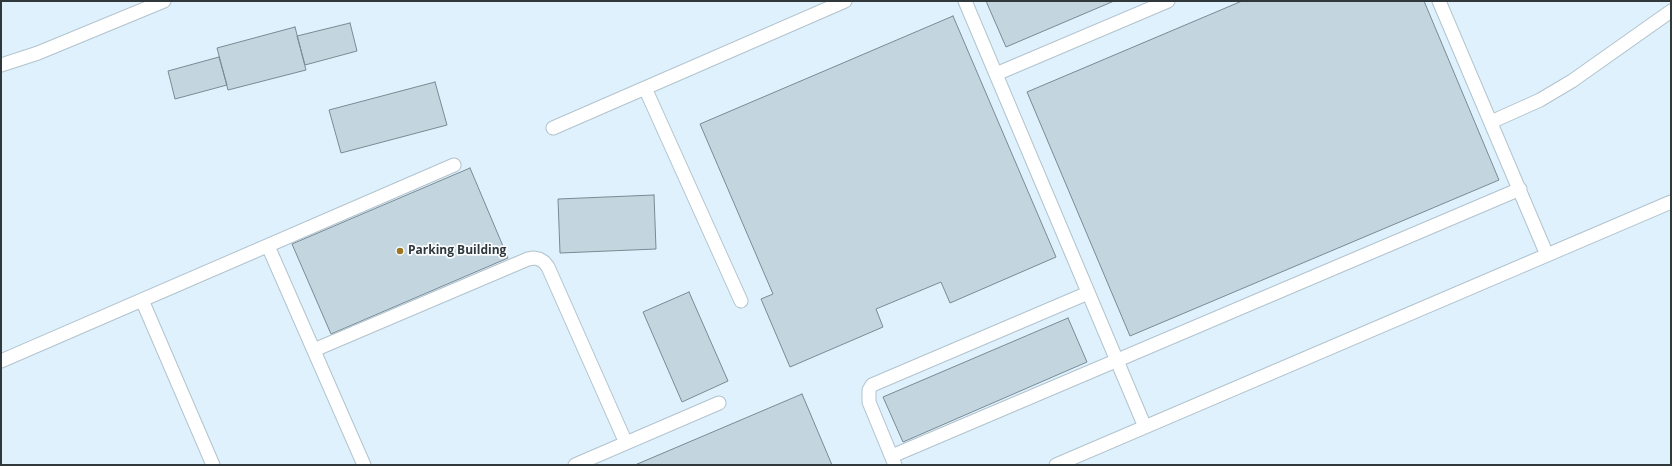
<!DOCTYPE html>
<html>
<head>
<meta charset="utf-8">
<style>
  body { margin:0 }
  #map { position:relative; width:1672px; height:466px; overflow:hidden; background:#dff1fc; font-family:"Open Sans",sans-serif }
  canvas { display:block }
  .frame { position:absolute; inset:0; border:2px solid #31383c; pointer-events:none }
</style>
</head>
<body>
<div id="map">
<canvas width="1672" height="466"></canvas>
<div class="frame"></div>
</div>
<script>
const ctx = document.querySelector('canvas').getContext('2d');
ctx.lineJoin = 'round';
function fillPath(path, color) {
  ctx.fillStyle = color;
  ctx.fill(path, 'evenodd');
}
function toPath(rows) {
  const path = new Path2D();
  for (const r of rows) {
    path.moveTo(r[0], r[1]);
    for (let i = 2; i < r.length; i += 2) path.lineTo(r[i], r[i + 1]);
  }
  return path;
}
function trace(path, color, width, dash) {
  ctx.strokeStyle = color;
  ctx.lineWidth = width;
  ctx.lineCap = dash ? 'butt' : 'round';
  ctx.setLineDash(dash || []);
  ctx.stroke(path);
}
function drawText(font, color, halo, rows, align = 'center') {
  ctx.font = font + ' "Open Sans",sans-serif';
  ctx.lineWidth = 3.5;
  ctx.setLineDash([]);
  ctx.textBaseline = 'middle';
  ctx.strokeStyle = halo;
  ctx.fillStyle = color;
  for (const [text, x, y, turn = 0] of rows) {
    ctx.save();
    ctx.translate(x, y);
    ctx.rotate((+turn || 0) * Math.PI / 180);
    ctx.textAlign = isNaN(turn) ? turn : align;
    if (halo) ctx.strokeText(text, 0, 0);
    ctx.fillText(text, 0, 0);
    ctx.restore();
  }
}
const building = toPath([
  [986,1,1114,1,1006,47,986,1],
  [1242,1,1424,1,1499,180,1130,336,1027,92,1242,1],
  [953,16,1056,257,950,303,941,282,876,309,883,327,790,367,761,299,773,294,700,124,953,16],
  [350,23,357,51,305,65,297,36,350,23],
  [295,27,306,70,228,90,217,48,295,27],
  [219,57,227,85,175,99,168,71,219,57],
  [435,82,447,125,341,153,329,110,435,82],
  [470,168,508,258,331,334,292,244,470,168],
  [654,195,656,249,560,253,558,199,654,195],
  [689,292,728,381,682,402,643,312,689,292],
  [1068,318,1087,362,903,442,883,397,1068,318],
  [802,394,832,465,635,465,802,394]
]);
const service = toPath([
  [965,1,1145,427],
  [1439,1,1547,255],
  [1,65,38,53,164,1],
  [996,74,1168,1],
  [645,88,741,301],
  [1491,122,1540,100,1572,81,1671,11],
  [553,128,845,1],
  [268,246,364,465],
  [142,300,213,465],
  [314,351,321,347,528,259,534,258,539,259,544,262,548,267,626,443],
  [1,361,454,165],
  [892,456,1520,189],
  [575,465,719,403],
  [895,465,869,402,869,390,872,385,1088,293],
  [1056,465,1671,202]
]);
const markers = [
  [400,251,4,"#9b7420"]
];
const poiNames = [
  ["Parking Building",408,251]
];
fillPath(building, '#c3d5df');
trace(building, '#798a94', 1);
trace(service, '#b1c3cd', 15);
trace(service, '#fff', 13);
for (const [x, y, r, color] of markers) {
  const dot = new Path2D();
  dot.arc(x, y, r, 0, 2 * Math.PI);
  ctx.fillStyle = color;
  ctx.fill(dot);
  trace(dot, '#f8fcfe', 1.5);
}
drawText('bold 12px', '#31383c', '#f8fcfe', poiNames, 'left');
</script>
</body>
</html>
